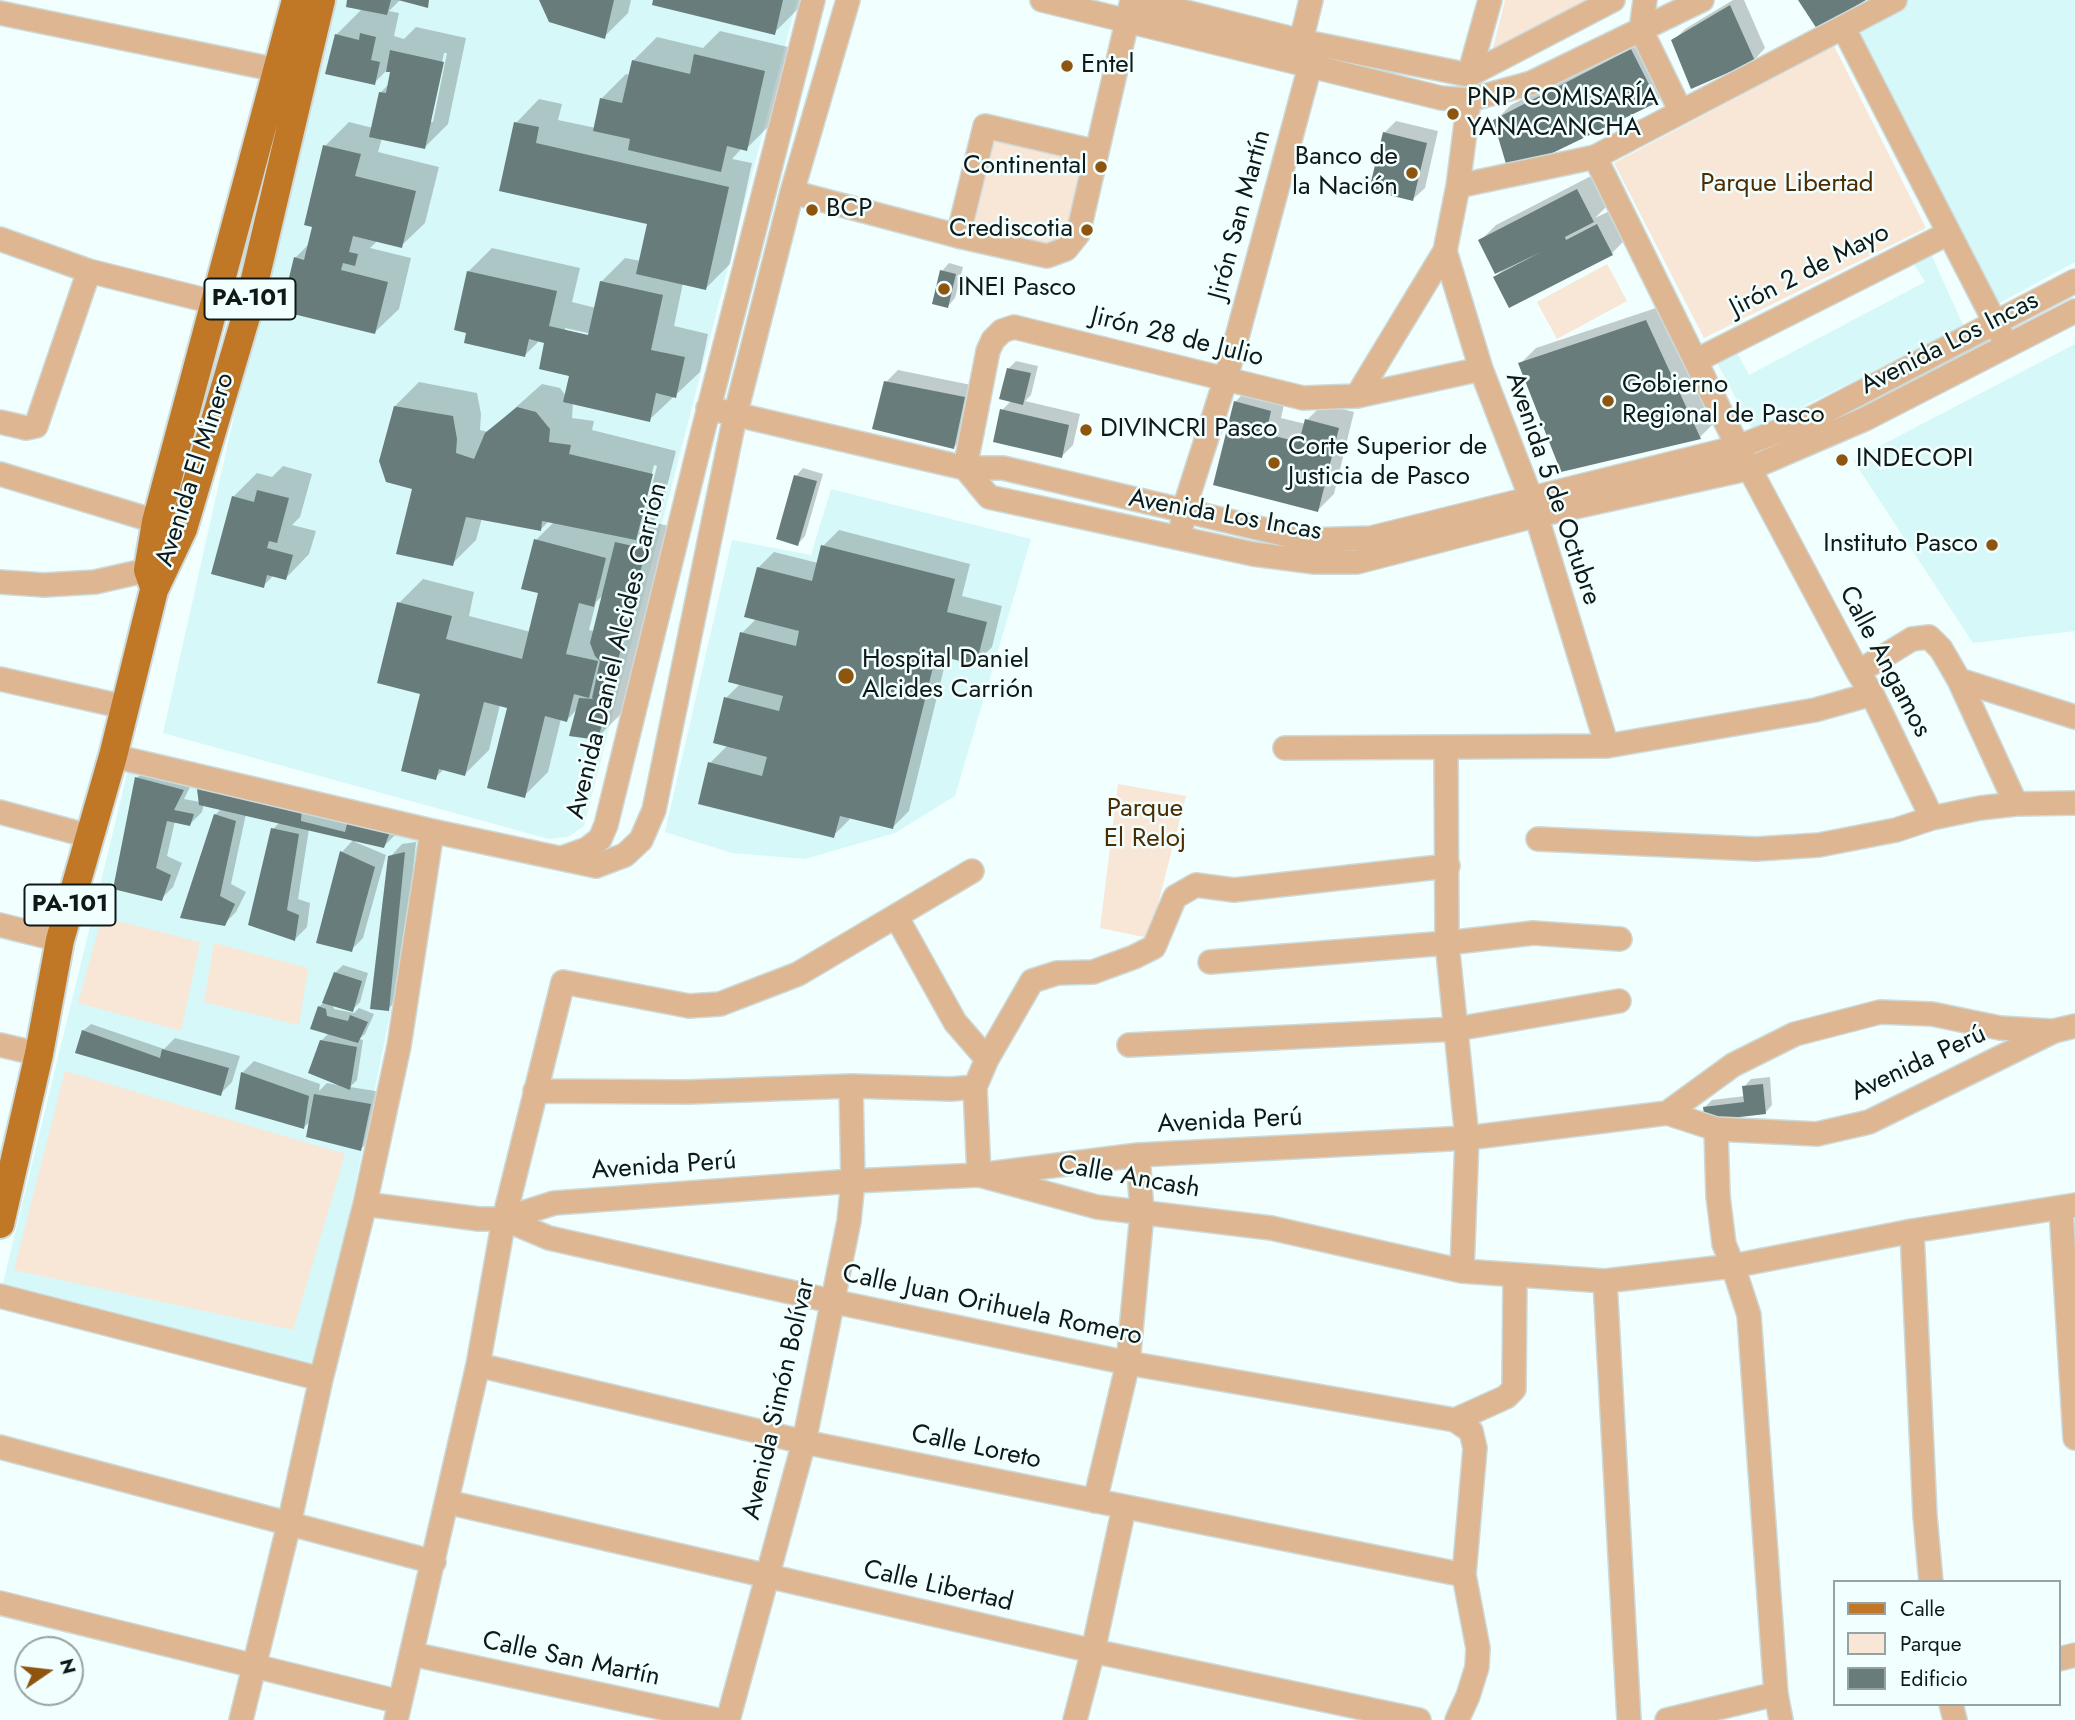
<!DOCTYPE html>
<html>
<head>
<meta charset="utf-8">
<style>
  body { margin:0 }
  #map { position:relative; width:2075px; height:1720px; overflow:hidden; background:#f1ffff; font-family:Jost,sans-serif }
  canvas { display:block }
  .legend { position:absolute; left:1833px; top:1580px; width:228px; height:126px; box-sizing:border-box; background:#f1ffff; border:2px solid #97a3a3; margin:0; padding:9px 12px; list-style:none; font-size:21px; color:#101818 }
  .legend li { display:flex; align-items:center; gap:14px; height:35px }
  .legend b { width:35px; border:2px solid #97a3a3 }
  .north { position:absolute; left:14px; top:1636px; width:70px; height:70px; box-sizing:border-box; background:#f1ffff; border:2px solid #97a3a3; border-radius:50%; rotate:76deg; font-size:19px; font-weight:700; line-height:28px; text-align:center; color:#101818 }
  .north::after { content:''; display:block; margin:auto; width:24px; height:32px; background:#8e550f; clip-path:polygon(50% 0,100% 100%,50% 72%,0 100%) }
</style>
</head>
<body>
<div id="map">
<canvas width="2075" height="1720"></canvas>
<ul class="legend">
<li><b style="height:9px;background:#c07826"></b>Calle</li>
<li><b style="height:19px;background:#f8e6d6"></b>Parque</li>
<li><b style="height:19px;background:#687c7c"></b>Edificio</li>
</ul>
<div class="north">N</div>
</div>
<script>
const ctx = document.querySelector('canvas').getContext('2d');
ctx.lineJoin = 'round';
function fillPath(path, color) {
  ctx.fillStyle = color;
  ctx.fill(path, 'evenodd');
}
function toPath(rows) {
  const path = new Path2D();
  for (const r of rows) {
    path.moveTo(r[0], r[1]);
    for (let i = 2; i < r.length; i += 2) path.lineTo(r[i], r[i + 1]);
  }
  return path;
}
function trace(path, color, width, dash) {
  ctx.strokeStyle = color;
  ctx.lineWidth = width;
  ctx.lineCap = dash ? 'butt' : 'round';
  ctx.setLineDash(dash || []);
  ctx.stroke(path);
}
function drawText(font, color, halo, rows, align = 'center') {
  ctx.font = font + ' Jost,sans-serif';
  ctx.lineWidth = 5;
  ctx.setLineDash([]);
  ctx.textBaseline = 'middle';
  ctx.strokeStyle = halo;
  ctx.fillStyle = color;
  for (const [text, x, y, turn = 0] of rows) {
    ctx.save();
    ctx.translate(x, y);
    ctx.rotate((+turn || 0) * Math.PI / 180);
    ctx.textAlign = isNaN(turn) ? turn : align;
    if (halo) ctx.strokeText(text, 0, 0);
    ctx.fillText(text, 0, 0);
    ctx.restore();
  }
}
const built = toPath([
  [334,0,797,0,584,826,568,837,549,839,163,733,232,425],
  [1904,0,2075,0,2075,262,1992,307,1849,28],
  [1930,252,1964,327,1753,431,1715,359,1734,347,1749,375,1925,282,1911,259],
  [2075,344,2075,631,1973,643,1853,460],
  [831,489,1031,539,955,796,895,833,805,859,732,853,665,832,732,540,811,555],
  [130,762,427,834,317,1372,2,1287]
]);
const green = toPath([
  [1505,0,1607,0,1490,60],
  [1834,46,1926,228,1704,338,1614,163],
  [994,141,1085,163,1073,230,1052,248,988,237,971,224],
  [1607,264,1627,301,1557,339,1537,302],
  [1118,784,1186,796,1149,938,1100,928],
  [102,917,200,942,181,1031,78,1003],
  [214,943,308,968,299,1025,204,1002],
  [65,1071,345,1154,293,1330,14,1270]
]);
const shadow = toPath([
  [349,0,400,0,389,11,399,13,394,36,404,39,416,27,466,38,448,124,424,148,382,138,378,152,439,167,425,223,401,246,377,241,370,248,411,258,399,309,375,332,295,258,310,243,325,146,349,122,373,128,380,93,389,84,392,71,387,70,374,83,336,35,363,8],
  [444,53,447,53,433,122,429,122],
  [541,0,631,0,628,13,604,37],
  [655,0,800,0,798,9,774,33],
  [1733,0,1744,0,1765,48,1754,60,1673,41,1685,29],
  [720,31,788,47,770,125,746,149,742,148,732,159,752,163,730,264,706,288,683,283,674,326,708,334,700,372,649,420,573,403,572,418,594,421,592,430,676,451,660,514,652,522,669,526,621,714,597,738,578,708,567,720,561,719,548,772,524,796,509,707,500,705,489,750,465,774,445,768,435,778,422,693,399,603,423,579,474,592,469,616,531,632,540,592,536,540,554,522,549,521,540,530,482,518,476,540,452,564,414,487,395,406,419,382,477,393,481,414,480,430,488,432,542,384,560,388,566,396,571,375,546,341,540,340,525,355,468,272,492,248,580,268,572,302,596,308,601,282,625,258,641,261,650,223,501,190,516,123,539,99,562,104,558,120,596,128,602,98,626,74,630,75,633,61,657,37,703,48],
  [565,328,597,335,596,339,565,331],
  [654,465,657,466,645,513,642,513],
  [604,594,594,631,589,630,596,602],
  [1648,35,1672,85,1657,101,1495,121,1511,105],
  [1396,121,1438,131,1425,188,1413,199,1384,133],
  [1593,175,1609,204,1595,218,1614,209,1628,237,1612,253,1510,306,1495,277,1505,268,1480,241,1496,225],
  [949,263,963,267,955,298,948,306,942,271],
  [1662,306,1716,421,1700,437,1562,470,1520,364,1536,348],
  [1016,361,1038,366,1031,395,1025,401,1080,414,1073,445,1061,457,1002,410,1012,400,1009,368],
  [898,370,976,386,965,436,953,448,886,382],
  [1251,386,1286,395,1281,418,1306,424,1307,420,1323,404,1354,412,1334,494,1318,510,1235,402],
  [283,466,312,474,300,517,292,525,316,531,309,554,286,578,274,575,263,586,233,497,257,473,272,477],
  [803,468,823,474,805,536,798,544,796,476],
  [839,530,970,564,962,596,1002,606,992,647,976,663,947,656,909,811,893,827,850,816,849,820,833,836,710,763,728,745,726,698,741,683,742,633,757,618,758,568,774,552,818,563,823,546],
  [149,766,194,779,184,799,200,802,402,817,396,834,384,846,356,840,355,842,386,855,363,938,351,950,342,852,354,839,309,829,298,899,310,903,307,927,295,939,251,923,273,829,280,822,246,814,231,884,246,892,236,912,224,924,182,917,215,815,222,808,204,804,202,812,190,824,175,821,167,856,182,863,173,887,161,899,137,778],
  [416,842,400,997,388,1009,390,857,402,844],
  [343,965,368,973,360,1002,350,1012,351,1010,333,1005,334,1009,354,1013,359,1008,374,1014,365,1034,359,1039,363,1040,357,1080,350,1087,382,1092,372,1137,361,1149,311,1121,304,1127,242,1073,254,1061,320,1084,319,1091,327,1083,337,1085,321,1041,329,1033,319,1007,324,1002,335,973],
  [91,1024,164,1049,175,1038,240,1056,232,1082,220,1094,83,1031],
  [1770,1077,1772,1105,1765,1113,1705,1107,1712,1100,1745,1096,1744,1087,1751,1079]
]);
const building = toPath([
  [347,0,391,0,387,15,346,7],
  [398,0,429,0,428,8],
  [539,0,614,0,605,39,549,22],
  [653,0,783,0,775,35,652,5],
  [1798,0,1866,0,1817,29],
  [1730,5,1755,61,1691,89,1671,40],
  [360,33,376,37,371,60,380,62,375,85,325,74,335,34,359,40],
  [1631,49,1658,102,1509,174,1493,120],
  [390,50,444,62,425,149,369,137,379,92,386,93,390,72,386,72],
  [694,54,765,71,747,151,727,146,721,172,628,150,630,139,593,131,600,98,622,103,632,60,690,74],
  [514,122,539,127,536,143,729,187,706,290,636,274,647,224,499,191],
  [1383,132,1427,143,1413,201,1369,190],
  [323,145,361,154,355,176,416,191,402,248,353,236,349,252,358,254,355,266,343,263,341,270,388,282,375,334,281,311,294,257,304,260,312,227,304,225],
  [1577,189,1594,222,1565,237,1566,240,1597,224,1613,255,1509,308,1493,277,1541,252,1495,274,1478,240],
  [940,270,956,274,948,308,932,304],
  [467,271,557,291,549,326,588,335,600,281,663,295,651,350,685,357,676,398,656,393,650,422,563,402,569,376,539,369,544,343,529,339,525,357,464,343,466,333,454,330],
  [1646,320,1701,439,1561,472,1518,363],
  [1007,368,1031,373,1023,405,999,399],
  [884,381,965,397,954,449,872,429],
  [1234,401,1271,411,1266,434,1299,442,1305,419,1339,428,1318,512,1213,485],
  [394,406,453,416,457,439,456,453,474,459,485,433,517,407,536,412,550,429,549,442,571,445,569,454,653,474,636,540,542,521,541,531,466,517,453,566,396,554,412,489,386,482,379,461],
  [1000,409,1069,425,1062,458,993,442],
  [794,475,817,481,798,546,776,539],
  [257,490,289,498,277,543,269,541,267,548,293,555,286,580,267,575,264,588,211,574,232,496,254,502],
  [534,539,606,558,594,607,579,603,566,654,598,661,589,698,574,694,567,722,545,716,525,798,487,788,507,708,484,702,465,776,439,769,436,780,401,771,420,694,377,683,397,602,452,616,446,639,522,659,538,593,521,589],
  [615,542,646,549,598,740,569,736,579,698,594,699,592,698,600,661,595,656,590,643],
  [821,545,955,579,947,612,987,622,976,665,936,655,893,829,840,816,834,838,698,804,708,762,762,776,767,757,713,743,724,697,779,711,783,696,728,682,740,632,796,646,799,631,744,617,757,567,812,581],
  [135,777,184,790,174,810,194,814,190,826,167,821,156,868,171,875,162,901,113,889],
  [196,781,302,805,301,821,345,832,348,820,391,829,384,848,199,805],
  [214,814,236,821,220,896,235,904,225,926,180,918],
  [271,828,299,834,287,910,299,915,295,941,248,925],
  [340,851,375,867,352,952,316,943],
  [405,852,389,1011,370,1009,388,856],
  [334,972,362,981,353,1012,322,1003],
  [318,1006,326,1009,327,1016,348,1021,350,1015,368,1022,358,1043,310,1029],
  [82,1030,160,1058,162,1049,229,1068,221,1096,75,1053],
  [320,1040,357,1047,350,1090,308,1073],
  [241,1072,309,1096,304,1129,235,1109],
  [1763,1084,1766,1114,1705,1121,1703,1107,1744,1102,1742,1086],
  [314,1094,371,1104,361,1151,306,1137]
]);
const minor = toPath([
  [1042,0,1441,98,1469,100,1531,83,1702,0],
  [1138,0,1301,41,1469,75,1613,0],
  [1645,0,1641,30,1681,112],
  [0,13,292,73],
  [1843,27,2002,336],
  [1301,41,1311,0],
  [1469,75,1490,0],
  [1595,157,1738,447,1858,672,1872,694,1932,818,1980,808,2016,804,2075,803],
  [1458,186,1595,157,1895,0],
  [792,192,958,236,1047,256,1066,249,1078,234,1132,0],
  [958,236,985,126,1097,152],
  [0,239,89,271,213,302,247,313],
  [1445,251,1481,369,1531,498,1607,746],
  [1697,360,1949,233],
  [1357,396,1445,251,1458,186,1469,100],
  [708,408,965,468,1003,468,1309,540,1371,538,1738,447,1814,417,2075,281],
  [0,422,26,428,36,426,89,271],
  [965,468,989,497,1253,554,1315,562,1357,562,1534,516,1751,468,1865,419,2075,311],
  [965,468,988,351,993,340,1002,331,1014,327,1303,398,1357,396,1481,369],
  [0,474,171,526],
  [1182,524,1184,509,1226,378,1310,66],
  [0,582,44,585,95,582,148,570,163,570],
  [1858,672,1912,639,1929,637,1941,649,1959,680,2016,804],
  [0,679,125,707],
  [1959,680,2075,717],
  [1446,747,1447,943,1467,1138,1462,1271],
  [1285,748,1607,746,1815,710,1872,694],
  [113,756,432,831,596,866,625,855,641,840,654,810,735,416,792,192,848,0],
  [0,812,89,836],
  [1538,839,1756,849,1819,845,1896,830,1932,818],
  [562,858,587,849,600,839,606,825,702,435,813,0],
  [1448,866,1234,890,1196,885,1175,897,1154,947,1134,957,1093,972,1057,973,1032,981,987,1059,975,1087,979,1175,1097,1207,1271,1228,1462,1271,1605,1281],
  [896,916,955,1022,987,1059],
  [0,925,60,940],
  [1210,962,1447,943,1533,933,1620,939],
  [0,1045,39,1054],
  [1129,1045,1456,1029,1619,1001],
  [535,1091,688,1092,851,1086,951,1089,975,1087],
  [1667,1113,1733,1065,1795,1034,1880,1012,1932,1014,2000,1028,2051,1031],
  [365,1204,479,1219,504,1219,554,1203,853,1181,979,1175,1138,1155,1467,1138,1667,1113,1716,1129,1817,1134,1869,1122,2054,1031,2075,1026],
  [2061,1208,2075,1438],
  [504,1219,549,1238,831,1301,1128,1363,1455,1420,1471,1431,1475,1448,1464,1575,1478,1648,1477,1667,1468,1696,1457,1720],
  [1912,1231,1925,1516,1931,1582],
  [0,1296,321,1379],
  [478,1365,804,1442,1464,1575],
  [1455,1420,1506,1397,1514,1389,1515,1275],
  [0,1447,434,1562],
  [1095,1501,1128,1363,1142,1213,1138,1155],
  [447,1502,1093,1651,1419,1720],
  [0,1603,400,1702],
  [412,1654,718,1720],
  [2059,1659,2075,1655],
  [1776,1694,1781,1720],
  [1951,1704,1955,1720],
  [241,1720,289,1524,321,1379,365,1204,399,1046,432,831],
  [396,1720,478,1365,504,1219,563,982,689,1006,720,1004,798,974,972,871],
  [728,1720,804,1442,849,1221,853,1181,851,1086],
  [1075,1720,1093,1651,1124,1508],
  [1629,1720,1605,1281,1733,1266,1912,1231,2075,1205],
  [1667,1720,1776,1694,1749,1315,1733,1266,1724,1244,1718,1196,1716,1129]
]);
const major = toPath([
  [154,587,148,570,156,522,296,0],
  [0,1224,39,1054,60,940,113,756,154,590,183,529,247,313,321,0]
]);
const markers = [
  [1067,66,7,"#8e550f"],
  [1453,114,7,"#8e550f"],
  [1101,167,7,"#8e550f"],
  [1412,173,7,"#8e550f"],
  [812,210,7,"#8e550f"],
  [1087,230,7,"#8e550f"],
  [944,289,7,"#8e550f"],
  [1608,401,7,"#8e550f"],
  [1086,430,7,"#8e550f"],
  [1842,460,7,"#8e550f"],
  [1274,463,7,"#8e550f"],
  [1992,545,7,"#8e550f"],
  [846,676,9,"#8e550f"]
];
const shields = [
  [250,299,91],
  [70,905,91]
];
const shieldNames = [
  ["PA-101",250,299],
  ["PA-101",70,905]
];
const poiNames = [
  ["Entel",1081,66],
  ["PNP COMISARÍA",1467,99],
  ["YANACANCHA",1467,129],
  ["Banco de",1398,158,"right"],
  ["la Nación",1398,188,"right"],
  ["Continental",1087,167,"right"],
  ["BCP",826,210],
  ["Crediscotia",1073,230,"right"],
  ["INEI Pasco",958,289],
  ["Gobierno",1622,386],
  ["Regional de Pasco",1622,416],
  ["DIVINCRI Pasco",1100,430],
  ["Corte Superior de",1288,448],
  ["Justicia de Pasco",1288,478],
  ["INDECOPI",1856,460],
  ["Instituto Pasco",1978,545,"right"],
  ["Hospital Daniel",862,661],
  ["Alcides Carrión",862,691]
];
const parkNames = [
  ["Parque Libertad",1787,185],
  ["Parque",1145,810],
  ["El Reloj",1145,840]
];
const streetNames = [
  ["Jirón San Martín",1241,215,-75],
  ["Jirón 2 de Mayo",1810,271,-27],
  ["Jirón 28 de Julio",1177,338,14],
  ["Avenida Los Incas",1950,344,-27],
  ["Avenida El Minero",196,470,-72],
  ["Avenida 5 de Octubre",1552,489,71],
  ["Avenida Los Incas",1225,516,10],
  ["Avenida Daniel Alcides Carrión",618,651,-76],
  ["Calle Angamos",1884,662,62],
  ["Avenida Perú",1919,1064,-25],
  ["Avenida Perú",1230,1122,-3],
  ["Avenida Perú",664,1167,-4],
  ["Calle Ancash",1129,1178,10],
  ["Calle Juan Orihuela Romero",992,1306,12],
  ["Avenida Simón Bolívar",780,1399,-77],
  ["Calle Loreto",976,1448,12],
  ["Calle Libertad",938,1587,13],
  ["Calle San Martín",571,1660,12]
];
fillPath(built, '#d7f8f8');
fillPath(green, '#f8e6d6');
fillPath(shadow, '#0003');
fillPath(building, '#687c7c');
trace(minor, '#cddada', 26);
trace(major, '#cddada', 32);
trace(minor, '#deb691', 23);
trace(major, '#c07826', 28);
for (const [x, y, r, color] of markers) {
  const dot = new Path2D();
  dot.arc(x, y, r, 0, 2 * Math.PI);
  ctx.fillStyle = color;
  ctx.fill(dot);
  trace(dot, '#f1ffff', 2.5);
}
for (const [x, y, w] of shields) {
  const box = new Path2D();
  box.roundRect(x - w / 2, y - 20.5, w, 41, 5);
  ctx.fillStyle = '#f1ffff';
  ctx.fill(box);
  trace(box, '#101818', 2);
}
drawText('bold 24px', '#101818', null, shieldNames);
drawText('26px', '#101818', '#f1ffff', poiNames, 'left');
drawText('26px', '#4e2c02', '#f1ffff', parkNames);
drawText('26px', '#101818', '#f1ffff', streetNames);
</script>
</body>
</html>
